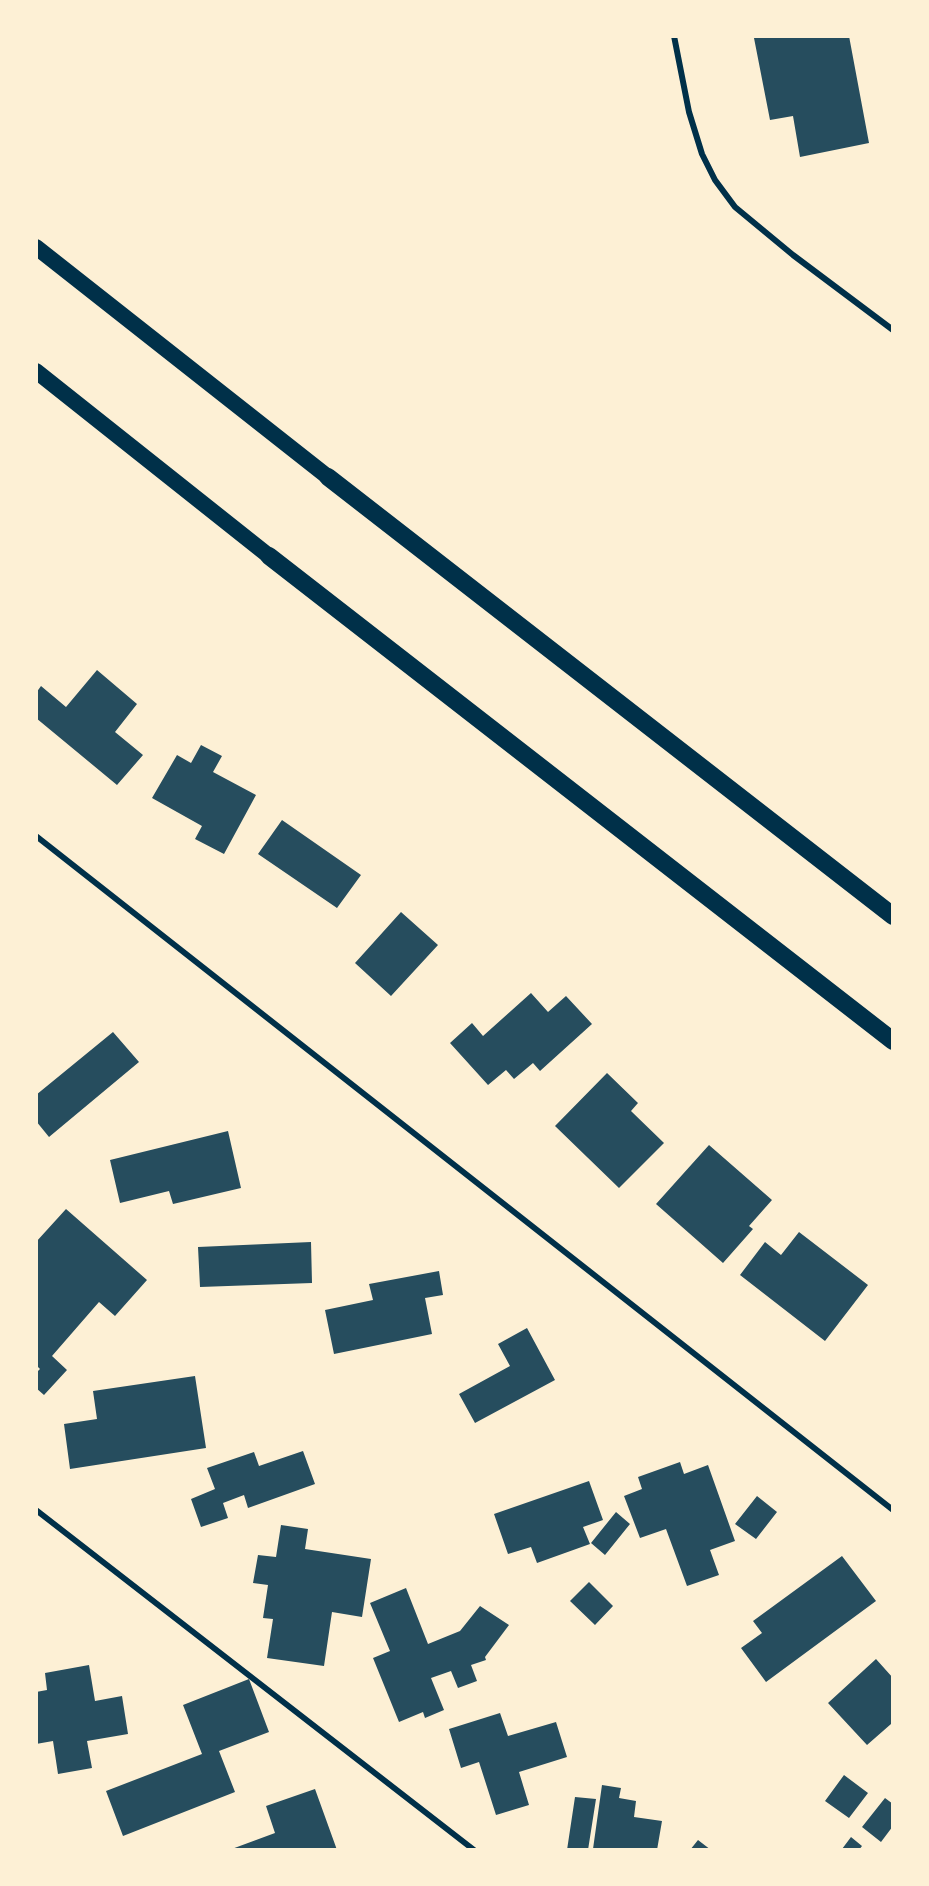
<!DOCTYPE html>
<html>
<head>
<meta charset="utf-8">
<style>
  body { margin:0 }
  #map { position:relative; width:929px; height:1886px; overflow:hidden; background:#fdf0d5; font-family:"Open Sans",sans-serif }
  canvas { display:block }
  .frame { position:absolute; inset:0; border:38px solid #fdf0d5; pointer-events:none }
</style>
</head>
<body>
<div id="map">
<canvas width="929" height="1886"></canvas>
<div class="frame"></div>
</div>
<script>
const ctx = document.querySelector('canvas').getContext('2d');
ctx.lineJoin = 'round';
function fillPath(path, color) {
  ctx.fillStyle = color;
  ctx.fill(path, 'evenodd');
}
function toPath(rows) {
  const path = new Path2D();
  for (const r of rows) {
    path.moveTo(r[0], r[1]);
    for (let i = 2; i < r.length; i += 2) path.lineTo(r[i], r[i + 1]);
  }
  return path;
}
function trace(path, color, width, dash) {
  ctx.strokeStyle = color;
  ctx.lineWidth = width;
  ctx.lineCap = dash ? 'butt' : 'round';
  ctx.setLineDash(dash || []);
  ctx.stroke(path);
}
const building = toPath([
  [765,36,849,36,869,143,800,157,793,116,770,120,754,38],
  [97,670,137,704,115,732,143,755,117,785,36,718,36,693,41,686,66,707],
  [201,745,222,756,213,772,256,795,224,854,195,839,202,826,152,798,177,755,191,763],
  [282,820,361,875,337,908,258,854],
  [401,912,438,945,391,996,355,963],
  [531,993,548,1012,566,996,592,1024,540,1071,533,1063,514,1079,506,1070,488,1085,450,1043,472,1023,483,1036],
  [113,1032,139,1062,49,1137,36,1121,36,1095],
  [607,1073,638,1103,631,1111,664,1143,619,1188,555,1126],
  [228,1131,241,1188,173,1204,169,1191,120,1203,110,1160],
  [709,1145,772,1200,749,1226,753,1229,723,1263,656,1204],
  [66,1209,147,1280,115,1316,99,1302,52,1356,67,1370,44,1395,36,1388,36,1373,40,1369,36,1365,36,1242],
  [799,1232,868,1285,825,1341,740,1275,765,1242,781,1255],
  [311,1242,312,1283,200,1287,198,1247],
  [439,1271,443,1295,425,1298,432,1334,334,1354,325,1310,373,1300,369,1284],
  [527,1328,555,1380,475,1423,459,1394,510,1366,498,1344],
  [195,1376,206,1448,70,1469,64,1424,97,1419,93,1391],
  [303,1451,315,1484,248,1508,244,1495,223,1503,228,1518,201,1527,191,1499,215,1489,207,1468,254,1452,259,1466],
  [680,1462,684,1474,708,1465,735,1541,710,1550,719,1575,687,1586,666,1529,640,1538,624,1496,642,1489,638,1477],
  [589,1481,603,1520,583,1527,590,1544,537,1563,531,1547,508,1554,494,1514],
  [757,1496,777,1512,756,1539,735,1524],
  [616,1512,630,1524,605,1555,591,1543],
  [281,1525,308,1529,305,1549,371,1559,362,1617,332,1612,324,1666,267,1658,273,1619,263,1618,268,1585,253,1583,258,1555,276,1557],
  [842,1556,876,1601,766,1682,741,1648,762,1633,753,1621],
  [589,1582,613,1606,595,1625,570,1601],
  [406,1588,428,1644,460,1631,480,1606,509,1625,485,1657,486,1660,471,1665,477,1681,458,1688,451,1671,431,1678,444,1710,425,1718,423,1712,399,1722,373,1658,390,1651,370,1603],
  [876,1659,893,1678,893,1726,891,1724,867,1745,828,1703],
  [89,1665,95,1701,122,1696,128,1734,87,1741,92,1768,58,1774,53,1741,36,1744,36,1692,47,1690,45,1673],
  [249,1679,269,1732,219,1751,235,1792,123,1836,106,1791,202,1754,183,1705],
  [500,1713,508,1736,556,1722,567,1757,519,1772,529,1805,496,1815,479,1762,461,1768,449,1729],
  [844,1775,868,1793,849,1818,825,1801],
  [602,1785,621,1788,619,1798,636,1801,634,1817,662,1821,657,1850,593,1849],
  [315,1789,337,1850,229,1850,275,1833,266,1806],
  [575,1797,596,1799,588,1850,567,1850],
  [885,1798,893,1804,893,1826,881,1842,862,1827],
  [851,1837,862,1846,859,1850,842,1849],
  [698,1840,711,1850,690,1850]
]);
const minor = toPath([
  [674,36,689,112,702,154,715,180,735,207,793,255,893,330],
  [36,836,893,1510],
  [36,1510,474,1850]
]);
const trunk = toPath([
  [36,247,328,477],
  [36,371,269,556]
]);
const motorway = toPath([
  [328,477,893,916],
  [269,556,893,1041]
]);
fillPath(building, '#264d5e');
trace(minor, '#003049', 6);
trace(trunk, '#003049', 16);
trace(motorway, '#003049', 18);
</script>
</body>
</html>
